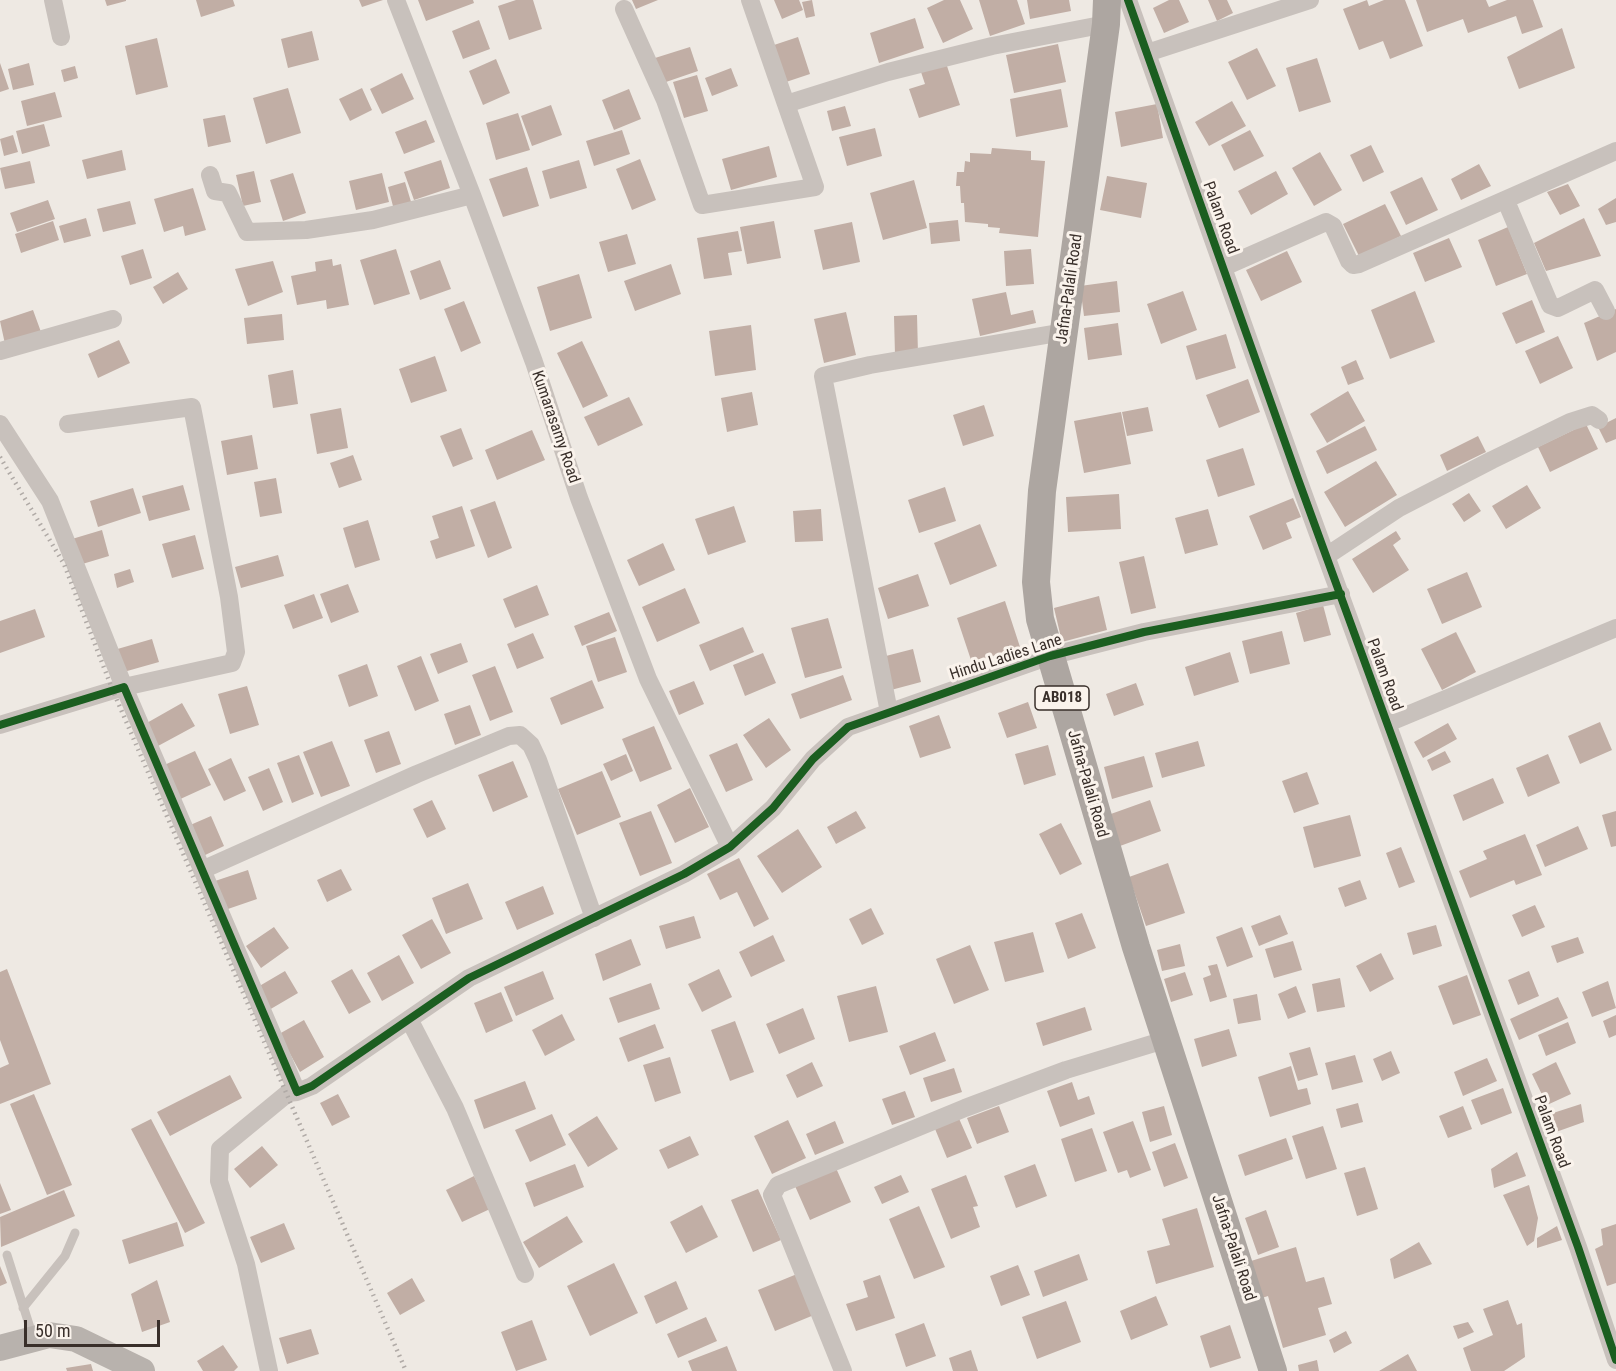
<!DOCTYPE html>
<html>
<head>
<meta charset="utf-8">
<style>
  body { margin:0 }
  #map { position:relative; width:1616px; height:1371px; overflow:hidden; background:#eee9e3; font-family:"Roboto Condensed",sans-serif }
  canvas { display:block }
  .scale { position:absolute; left:24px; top:1320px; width:136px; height:27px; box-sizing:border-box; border:3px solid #392f2a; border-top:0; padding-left:8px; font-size:18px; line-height:21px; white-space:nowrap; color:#392f2a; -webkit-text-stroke:4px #faf3ec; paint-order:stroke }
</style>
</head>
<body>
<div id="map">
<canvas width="1616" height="1371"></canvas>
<div class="scale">50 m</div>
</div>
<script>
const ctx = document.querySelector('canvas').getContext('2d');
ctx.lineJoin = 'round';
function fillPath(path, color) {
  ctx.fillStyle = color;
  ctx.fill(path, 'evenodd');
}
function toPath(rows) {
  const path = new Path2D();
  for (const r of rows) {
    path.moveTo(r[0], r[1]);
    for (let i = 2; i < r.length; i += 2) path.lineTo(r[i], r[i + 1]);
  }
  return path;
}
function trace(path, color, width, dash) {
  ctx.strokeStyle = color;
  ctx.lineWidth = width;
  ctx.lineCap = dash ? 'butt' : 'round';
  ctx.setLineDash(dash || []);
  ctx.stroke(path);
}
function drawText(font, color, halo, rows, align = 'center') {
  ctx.font = font + ' "Roboto Condensed",sans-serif';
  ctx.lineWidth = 6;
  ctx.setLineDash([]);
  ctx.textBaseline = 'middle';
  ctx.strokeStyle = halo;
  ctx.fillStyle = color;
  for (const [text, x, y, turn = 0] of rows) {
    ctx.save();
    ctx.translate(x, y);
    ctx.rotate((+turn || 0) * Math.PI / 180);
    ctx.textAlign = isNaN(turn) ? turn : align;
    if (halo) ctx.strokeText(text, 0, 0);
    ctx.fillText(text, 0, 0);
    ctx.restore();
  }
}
const building = toPath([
  [105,0,126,0,126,1,107,6],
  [196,0,233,0,235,6,201,17],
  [359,0,383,0,362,7],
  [418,0,473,0,474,3,426,21],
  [516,0,533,0,542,29,509,40,498,6],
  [632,0,658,0,636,9],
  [774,0,799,0,803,10,782,19],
  [812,0,815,16,806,18,802,2],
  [944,0,960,0,973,29,943,43,927,8],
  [979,0,1017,0,1025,24,990,36],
  [1027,0,1069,0,1071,11,1030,19],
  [1169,0,1179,0,1189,22,1164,33,1153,8],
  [1208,0,1227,0,1233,13,1217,21],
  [1367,0,1369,6,1384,0,1405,0,1423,46,1390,59,1383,41,1359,50,1343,9],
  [1416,0,1486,0,1489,7,1507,0,1533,0,1543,27,1522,34,1516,16,1468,33,1463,19,1427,32],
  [915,18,924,48,879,63,870,33],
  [479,20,490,49,463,59,452,31],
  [1562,28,1575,68,1519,89,1507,57],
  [312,31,319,60,288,68,281,39],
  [798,37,810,74,783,83,771,46],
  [157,38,168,87,136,95,125,46],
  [1058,44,1066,82,1014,93,1006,55],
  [690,47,698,71,663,83,655,58],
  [1257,48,1276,86,1247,100,1228,62],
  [1317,58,1331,102,1299,112,1286,68],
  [496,59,510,93,483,105,469,71],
  [0,63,9,89,0,92],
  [29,63,34,85,13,90,8,69],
  [946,63,960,105,919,118,909,89,925,84,921,72],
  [75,66,78,78,64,82,61,70],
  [731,68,738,86,712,96,705,78],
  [402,73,414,99,382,114,370,89],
  [697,75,708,111,684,118,673,82],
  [288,88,301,133,266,144,253,98],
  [362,88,372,110,350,121,339,99],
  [629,89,641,119,614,130,602,100],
  [1061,89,1068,127,1016,137,1010,99],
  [55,92,62,117,27,126,21,101],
  [1232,101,1246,126,1209,146,1195,122],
  [1157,104,1163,138,1121,147,1115,112],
  [551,105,562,135,532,146,521,116],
  [845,106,851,126,832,131,827,111],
  [518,113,530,150,496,160,486,123],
  [225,115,231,142,208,147,203,119],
  [426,120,435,142,404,154,395,132],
  [44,124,50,146,22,154,16,131],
  [875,128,882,156,847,166,839,137],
  [622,130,630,154,594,166,586,141],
  [1250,130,1264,156,1234,171,1221,145],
  [13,135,18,152,4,156,0,139],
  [1371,145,1384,172,1363,182,1350,155],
  [769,146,777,177,731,190,722,159],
  [992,148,1031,151,1031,160,1045,161,1038,237,999,233,1000,228,988,227,988,224,965,222,964,203,961,203,960,186,956,186,957,172,964,172,965,161,970,162,970,153,991,154],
  [122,150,126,170,87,179,82,160],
  [1320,152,1342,190,1314,206,1292,168],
  [640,159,656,200,632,210,616,169],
  [441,160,450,188,414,200,404,172],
  [579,160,587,188,550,199,542,171],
  [30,161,35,183,5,189,0,168],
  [1479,164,1491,186,1461,200,1451,179],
  [527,167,539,206,503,217,489,179],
  [254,171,261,202,243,206,236,175],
  [1276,171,1288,194,1251,215,1238,191],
  [293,173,306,213,283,221,270,180],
  [382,173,389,202,356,210,349,181],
  [1107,176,1147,183,1141,218,1100,210],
  [1422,177,1438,210,1406,225,1390,192],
  [914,180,927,228,883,240,870,193],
  [405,182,412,205,394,210,388,187],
  [1568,184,1580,206,1560,215,1547,192],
  [193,188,206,230,185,236,183,226,164,232,154,199],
  [1616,198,1616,222,1606,225,1598,209],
  [48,200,55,219,17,232,10,213],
  [130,201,136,224,103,232,97,209],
  [1385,204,1401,236,1359,256,1343,224],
  [86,218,91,236,64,243,59,226],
  [1584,218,1601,256,1546,271,1534,243],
  [958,220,960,241,931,244,929,223],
  [53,221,59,240,21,253,15,234],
  [774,221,781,258,747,264,740,227],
  [852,222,860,262,823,270,814,230],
  [1508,227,1527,274,1496,286,1478,240],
  [738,231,742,251,728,253,732,275,704,279,697,238],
  [627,234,636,264,608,272,599,242],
  [1449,238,1462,267,1425,282,1413,253],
  [143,249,152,278,130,285,121,256],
  [396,249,410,294,374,305,360,260],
  [1031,249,1034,284,1006,286,1004,251],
  [1287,251,1302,282,1261,301,1246,270],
  [332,259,333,266,341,264,349,305,327,309,326,300,297,305,291,276,316,271,315,262],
  [440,260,451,289,420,300,410,271],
  [273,261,283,292,248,306,235,269],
  [671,264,681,294,635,311,624,281],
  [178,272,188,289,163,304,153,287],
  [579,274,592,318,550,331,537,287],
  [1117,281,1120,312,1084,316,1080,286],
  [1183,291,1197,330,1161,344,1147,304],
  [1415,291,1435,342,1390,359,1371,310],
  [1006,292,1011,315,1033,310,1036,323,980,336,972,299],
  [1532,300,1545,332,1516,344,1502,313],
  [464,301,481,343,461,352,444,309],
  [1616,309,1616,352,1597,361,1584,323],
  [33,310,41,332,5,344,0,321],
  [846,312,856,355,824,363,814,319],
  [282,314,284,340,247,344,244,318],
  [917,315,918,354,895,355,894,316],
  [1118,323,1122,355,1088,360,1084,328],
  [751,325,756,370,715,376,709,331],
  [1226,334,1236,368,1196,380,1186,346],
  [1558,336,1573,368,1540,384,1525,351],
  [119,340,130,363,98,378,88,354],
  [582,341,608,396,583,408,557,353],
  [435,356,447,391,411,403,399,369],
  [1356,360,1364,379,1348,385,1341,367],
  [293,370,298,404,273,408,268,375],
  [1248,379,1260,412,1219,428,1206,395],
  [1348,391,1365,421,1327,443,1310,414],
  [752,392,758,425,727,432,721,398],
  [629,397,643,425,598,446,584,417],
  [984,405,994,436,963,446,953,415],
  [1148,407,1153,431,1127,436,1122,412],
  [341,408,348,448,317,454,310,414],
  [1121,412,1131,464,1084,473,1074,421],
  [1616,418,1616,439,1606,443,1598,427],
  [1586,424,1598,449,1550,472,1538,447],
  [1365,426,1377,450,1327,474,1316,451],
  [461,428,473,459,453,467,440,436],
  [532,430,545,460,497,480,485,450],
  [252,435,258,469,227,475,221,441],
  [1478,436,1486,452,1447,471,1440,455],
  [1243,448,1255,485,1218,497,1206,460],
  [353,455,362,480,339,488,330,463],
  [1376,461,1397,495,1345,527,1324,492],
  [276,478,282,513,260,517,254,482],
  [183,485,190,510,149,521,142,496],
  [1527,485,1541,508,1506,529,1492,506],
  [945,487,956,521,919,533,908,500],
  [133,488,141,513,98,527,90,501],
  [1469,493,1481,511,1464,522,1452,504],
  [1119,494,1121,529,1068,532,1066,497],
  [1293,498,1301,517,1286,523,1292,538,1263,550,1249,516],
  [495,501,512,548,488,558,470,510],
  [462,506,475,546,436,559,430,541,439,538,432,516],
  [734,506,746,542,708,555,695,519],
  [821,509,823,541,795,542,793,511],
  [1208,509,1218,545,1185,554,1175,518],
  [368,520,380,560,355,568,343,528],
  [980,524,997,566,950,585,934,543],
  [102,530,109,556,79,565,72,539],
  [1396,531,1401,539,1393,545,1409,570,1373,593,1352,559],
  [195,535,204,569,172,578,162,544],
  [663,543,675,570,639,586,627,560],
  [278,555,284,576,241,588,235,567],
  [1144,556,1156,608,1131,614,1119,562],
  [130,569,134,582,117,588,114,574],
  [1467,572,1482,607,1442,624,1427,589],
  [918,574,929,606,888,619,878,588],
  [348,584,359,612,331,623,320,594],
  [537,585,549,615,515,628,503,599],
  [685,588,700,623,657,642,642,607],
  [314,594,323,618,293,629,284,605],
  [1099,596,1107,630,1062,642,1054,608],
  [1005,601,1020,647,972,663,957,618],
  [1323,605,1331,635,1304,642,1296,613],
  [35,609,45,637,0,653,0,621],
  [609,612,617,631,582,646,574,626],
  [828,618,842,668,805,678,791,628],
  [743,627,754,652,710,671,699,645],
  [1282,631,1290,664,1250,674,1242,641],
  [1456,632,1476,672,1442,690,1421,649],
  [533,633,544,658,517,669,507,644],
  [615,637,627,672,598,682,586,646],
  [152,639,159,662,120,673,114,650],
  [461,643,468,662,438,674,430,654],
  [913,649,921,682,891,690,882,657],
  [1230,652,1239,682,1194,696,1185,667],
  [763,653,776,683,745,696,733,665],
  [421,656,439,701,415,711,397,666],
  [367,664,378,696,349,707,338,675],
  [495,666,513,712,490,721,472,675],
  [843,675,852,700,800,719,791,694],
  [592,680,604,708,561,725,550,698],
  [694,681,704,704,679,715,669,691],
  [1136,683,1144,705,1114,716,1106,694],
  [247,686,259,725,230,734,218,694],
  [1028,702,1037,728,1007,738,998,713],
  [182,703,195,726,158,746,145,724],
  [470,705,481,735,455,745,444,714],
  [939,715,951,748,920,758,909,726],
  [769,718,791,750,766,768,743,735],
  [1600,722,1612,750,1580,764,1568,736],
  [1448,723,1457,739,1423,758,1414,742],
  [654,726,672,769,640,782,622,739],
  [389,731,401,764,376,773,364,740],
  [332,741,350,786,321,797,303,752],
  [1198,741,1205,766,1162,778,1155,753],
  [737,743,753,780,726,792,709,755],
  [1048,745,1056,775,1024,785,1015,754],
  [195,751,211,785,176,801,160,767],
  [1445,751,1451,762,1432,771,1427,760],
  [626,754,633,771,611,781,603,764],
  [1548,754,1560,783,1528,797,1516,768],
  [299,755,314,794,292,803,277,763],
  [1144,756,1153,787,1112,799,1104,767],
  [231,758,246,791,224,801,208,769],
  [513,761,528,797,493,812,478,775],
  [269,768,283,802,263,811,248,777],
  [602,771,621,817,577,835,558,789],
  [1307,772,1319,804,1294,813,1282,781],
  [1493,778,1504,803,1463,821,1453,795],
  [690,788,709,827,675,843,657,805],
  [432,800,446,829,427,838,413,809],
  [1150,800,1161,831,1120,846,1108,815],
  [651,811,672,863,640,876,619,823],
  [856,811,866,828,836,844,827,827],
  [1616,811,1616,846,1611,847,1602,815],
  [1350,815,1361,856,1314,868,1303,827],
  [211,816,224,846,201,857,188,826],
  [1061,823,1082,864,1060,875,1039,834],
  [1578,826,1588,849,1545,867,1536,845],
  [798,829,822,867,782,893,757,856],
  [1525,834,1542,875,1516,885,1514,880,1470,898,1459,871,1487,859,1483,851],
  [1401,847,1415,882,1399,888,1386,853],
  [739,858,769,919,754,927,737,892,720,900,707,874],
  [1168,863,1185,913,1146,926,1129,877],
  [341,869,352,890,327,902,317,880],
  [248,870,257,899,225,910,215,881],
  [1360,880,1367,899,1345,907,1338,888],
  [468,883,483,919,446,934,432,898],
  [543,886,554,914,517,930,505,902],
  [1535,905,1545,927,1522,937,1512,915],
  [871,908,884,934,862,945,849,919],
  [1082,913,1096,948,1068,959,1055,923],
  [1280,915,1288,934,1259,946,1251,926],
  [694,916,701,938,666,949,659,926],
  [432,919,451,953,421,969,402,935],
  [1436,925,1442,946,1413,955,1407,933],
  [274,927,289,948,261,968,246,946],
  [1242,927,1253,957,1227,967,1216,937],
  [1033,932,1044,972,1005,982,994,942],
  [773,935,785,961,751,977,739,952],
  [1578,937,1584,953,1557,963,1551,946],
  [631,939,641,965,603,981,595,954],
  [1293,941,1302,970,1274,978,1265,949],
  [1180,944,1185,966,1162,971,1157,950],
  [970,945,989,990,954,1004,936,959],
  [1381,953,1394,979,1370,992,1356,966],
  [399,955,414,983,382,1001,367,973],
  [1217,964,1227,997,1210,1002,1203,978,1211,975,1208,966],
  [7,969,51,1084,0,1104,0,1068,9,1064,0,1040,0,972],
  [352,969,371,1002,349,1014,331,981],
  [719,969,732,997,702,1012,688,984],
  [285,971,298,993,269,1010,256,988],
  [543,971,554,999,516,1016,504,987],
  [1529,971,1539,996,1518,1005,1508,980],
  [1185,972,1193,995,1171,1002,1164,979],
  [1467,975,1481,1015,1453,1025,1438,986],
  [1340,978,1345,1007,1317,1012,1312,984],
  [1608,981,1616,1008,1592,1017,1582,992],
  [651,983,660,1009,618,1023,609,998],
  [876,986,888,1032,849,1042,837,996],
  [1296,986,1306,1012,1288,1019,1278,994],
  [501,992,513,1021,486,1033,474,1003],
  [1257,994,1261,1020,1238,1024,1233,999],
  [1558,997,1568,1018,1519,1040,1510,1019],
  [1085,1007,1092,1030,1043,1046,1036,1023],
  [803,1008,815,1039,779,1054,766,1024],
  [562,1014,575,1040,545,1056,532,1030],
  [1616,1015,1616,1035,1609,1038,1603,1021],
  [304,1020,324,1057,300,1072,279,1034],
  [735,1021,754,1072,730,1081,711,1030],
  [1568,1022,1576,1043,1546,1056,1538,1035],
  [655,1024,664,1048,628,1062,619,1038],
  [1229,1029,1237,1056,1202,1067,1194,1039],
  [935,1032,946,1061,910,1075,899,1046],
  [1310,1047,1318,1075,1298,1081,1289,1053],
  [1391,1051,1400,1073,1382,1081,1373,1059],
  [1355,1055,1363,1082,1332,1090,1325,1063],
  [670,1057,681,1093,655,1102,643,1065],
  [1487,1058,1497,1081,1463,1096,1454,1072],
  [812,1062,823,1086,797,1098,786,1075],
  [1556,1062,1571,1094,1547,1105,1532,1074],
  [1291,1066,1298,1090,1307,1088,1311,1104,1270,1117,1258,1077],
  [954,1068,962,1092,931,1102,923,1078],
  [230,1075,242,1098,170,1136,157,1112],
  [525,1081,536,1109,484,1129,474,1100],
  [1072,1082,1078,1100,1089,1096,1095,1114,1060,1127,1047,1091],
  [1503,1088,1512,1113,1481,1125,1471,1100],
  [905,1091,915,1117,892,1125,882,1099],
  [34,1094,72,1185,47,1195,10,1104],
  [338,1094,350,1117,332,1126,320,1103],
  [1358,1103,1363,1122,1341,1128,1336,1109],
  [1581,1104,1584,1122,1556,1132,1550,1114],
  [999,1106,1009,1132,977,1144,967,1118],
  [1164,1106,1172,1135,1150,1142,1142,1112],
  [1463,1106,1472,1129,1448,1138,1439,1116],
  [552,1114,566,1145,530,1162,515,1130],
  [957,1114,972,1148,947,1158,933,1124],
  [597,1116,618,1149,588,1167,568,1134],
  [151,1119,205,1223,185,1233,131,1129],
  [788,1120,806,1158,772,1174,754,1136],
  [835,1121,844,1143,815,1155,806,1134],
  [1133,1121,1151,1170,1130,1178,1127,1170,1118,1173,1103,1132],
  [1323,1126,1337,1169,1306,1179,1292,1136],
  [1092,1128,1107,1171,1075,1182,1061,1139],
  [690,1136,699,1155,668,1169,659,1150],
  [1286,1138,1293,1159,1245,1176,1238,1155],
  [1175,1143,1188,1178,1164,1187,1152,1152],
  [262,1146,278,1165,250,1188,234,1169],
  [1517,1152,1526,1176,1494,1188,1491,1169],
  [575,1164,584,1187,534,1207,525,1183],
  [1035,1164,1047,1196,1016,1208,1004,1176],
  [1365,1167,1378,1209,1357,1216,1344,1173],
  [836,1168,851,1202,810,1220,795,1186],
  [901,1175,909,1192,882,1204,874,1187],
  [966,1175,978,1206,973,1207,980,1227,951,1239,931,1189],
  [474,1176,490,1209,462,1222,446,1190],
  [0,1183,11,1210,0,1214],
  [1529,1185,1538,1218,1534,1241,1527,1246,1503,1195],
  [758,1189,781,1240,753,1252,731,1200],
  [64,1190,75,1216,1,1247,0,1217],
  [702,1205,718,1237,686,1253,670,1222],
  [919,1206,945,1267,914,1279,889,1219],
  [1197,1208,1214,1267,1156,1284,1147,1251,1170,1245,1162,1219],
  [1266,1210,1279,1247,1258,1255,1245,1218],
  [567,1216,583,1242,539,1268,523,1242],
  [177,1222,184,1246,129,1264,122,1240],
  [284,1223,295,1249,261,1263,250,1237],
  [1616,1224,1616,1283,1607,1286,1595,1249,1603,1245,1601,1229],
  [1557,1226,1562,1240,1537,1248,1537,1238],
  [1419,1242,1432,1264,1394,1279,1390,1259],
  [1296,1247,1306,1282,1324,1277,1332,1304,1318,1308,1326,1335,1283,1348,1268,1296,1262,1298,1251,1261],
  [1079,1254,1088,1280,1043,1297,1034,1271],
  [614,1263,638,1313,590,1336,567,1286],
  [1018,1265,1030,1295,1001,1306,990,1276],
  [0,1266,7,1283,0,1286],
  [797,1274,814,1315,775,1331,758,1290],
  [880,1275,895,1318,856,1331,846,1304,868,1297,863,1281],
  [412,1278,425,1301,400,1315,387,1293],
  [157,1280,170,1322,142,1332,131,1294],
  [676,1281,688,1309,656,1324,644,1296],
  [1156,1296,1168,1325,1131,1340,1120,1311],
  [1508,1300,1517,1325,1522,1323,1525,1357,1504,1371,1471,1371,1463,1348,1493,1335,1483,1309],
  [1066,1301,1081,1342,1037,1359,1022,1317],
  [706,1317,717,1341,678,1358,667,1334],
  [532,1320,547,1360,516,1371,501,1332],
  [1468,1322,1474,1332,1458,1339,1453,1326],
  [924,1323,936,1356,906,1367,895,1334],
  [1230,1325,1241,1358,1210,1368,1200,1336],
  [311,1329,319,1354,287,1364,279,1338],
  [1346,1331,1352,1343,1334,1353,1329,1340],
  [223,1345,238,1367,234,1371,203,1371,197,1361],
  [727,1346,737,1371,692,1371,688,1361],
  [971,1350,978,1371,953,1371,949,1358],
  [1408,1354,1417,1371,1379,1371],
  [1317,1360,1319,1371,1299,1371,1298,1365],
  [91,1364,93,1371,67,1371,66,1368]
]);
const service = toPath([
  [7,1255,33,1337],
  [23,1308,65,1256,75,1233]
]);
const minor = toPath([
  [53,0,61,37],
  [396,0,472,195,534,362,579,498,648,679,730,847],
  [750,0,786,104],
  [1128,0,1298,479,1578,1247,1616,1360],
  [624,9,665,100,702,205,815,187,786,104,888,72,992,46,1106,24],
  [1147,53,1310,0],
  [210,175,215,191,228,193,247,232,306,230,373,220,472,195],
  [1506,201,1550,305,1558,308,1595,290,1606,311],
  [1224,267,1326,222,1333,226,1349,261,1353,265,1359,264,1616,151],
  [0,351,113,319],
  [0,424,50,501,124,687,232,663,236,652,229,597,192,407,68,424],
  [1328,555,1399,508,1492,460,1570,422,1592,415,1599,420],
  [889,712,823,376,870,365,1064,332],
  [1388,723,1616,628],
  [0,725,124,687,297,1092,312,1086,469,978,684,874,730,847,773,808,813,759,848,727,1050,656,1144,632,1341,594],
  [202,870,417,774,509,736,520,735,531,745,538,760,594,918],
  [409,1019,455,1108,525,1274],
  [269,1371,246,1264,219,1181,220,1149,288,1093,297,1092],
  [843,1371,772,1195,778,1185,965,1108,1066,1070,1168,1039]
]);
const secondary = toPath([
  [0,1348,49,1335,76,1339,142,1371]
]);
const primary = toPath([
  [1107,0,1106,24,1042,491,1036,582,1040,619,1136,947,1273,1371]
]);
const rail = toPath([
  [0,457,64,564,113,691,406,1371]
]);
const cycleway = toPath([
  [1128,0,1298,479,1578,1247,1616,1360],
  [0,725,124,687,297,1092,312,1086,469,978,684,874,730,847,773,808,813,759,848,727,1050,656,1144,632,1341,594]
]);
const shields = [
  [1062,698,54]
];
const shieldNames = [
  ["AB018",1062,698]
];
const streetNames = [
  ["Palam Road",1220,218,70],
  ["Jafna-Palali Road",1070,289,-82],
  ["Kumarasamy Road",555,427,71],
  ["Hindu Ladies Lane",1006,658,-18],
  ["Palam Road",1384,675,70],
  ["Jafna-Palali Road",1087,784,74],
  ["Palam Road",1551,1132,70],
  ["Jafna-Palali Road",1233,1248,72]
];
fillPath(building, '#c1aea5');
trace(service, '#c8c1bc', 9);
trace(minor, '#c8c1bc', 18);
trace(secondary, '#b8b2ad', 26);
trace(primary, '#ada6a1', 28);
trace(rail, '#b0aaa6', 4.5, [1.5, 4.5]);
trace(cycleway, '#1b5e20', 8);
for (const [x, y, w] of shields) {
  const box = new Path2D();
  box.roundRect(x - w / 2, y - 12, w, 24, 4.5);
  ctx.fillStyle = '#faf3ec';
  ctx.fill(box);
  trace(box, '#392f2a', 1.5);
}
drawText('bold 15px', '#392f2a', null, shieldNames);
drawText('16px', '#392f2a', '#faf3ec', streetNames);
</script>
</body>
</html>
